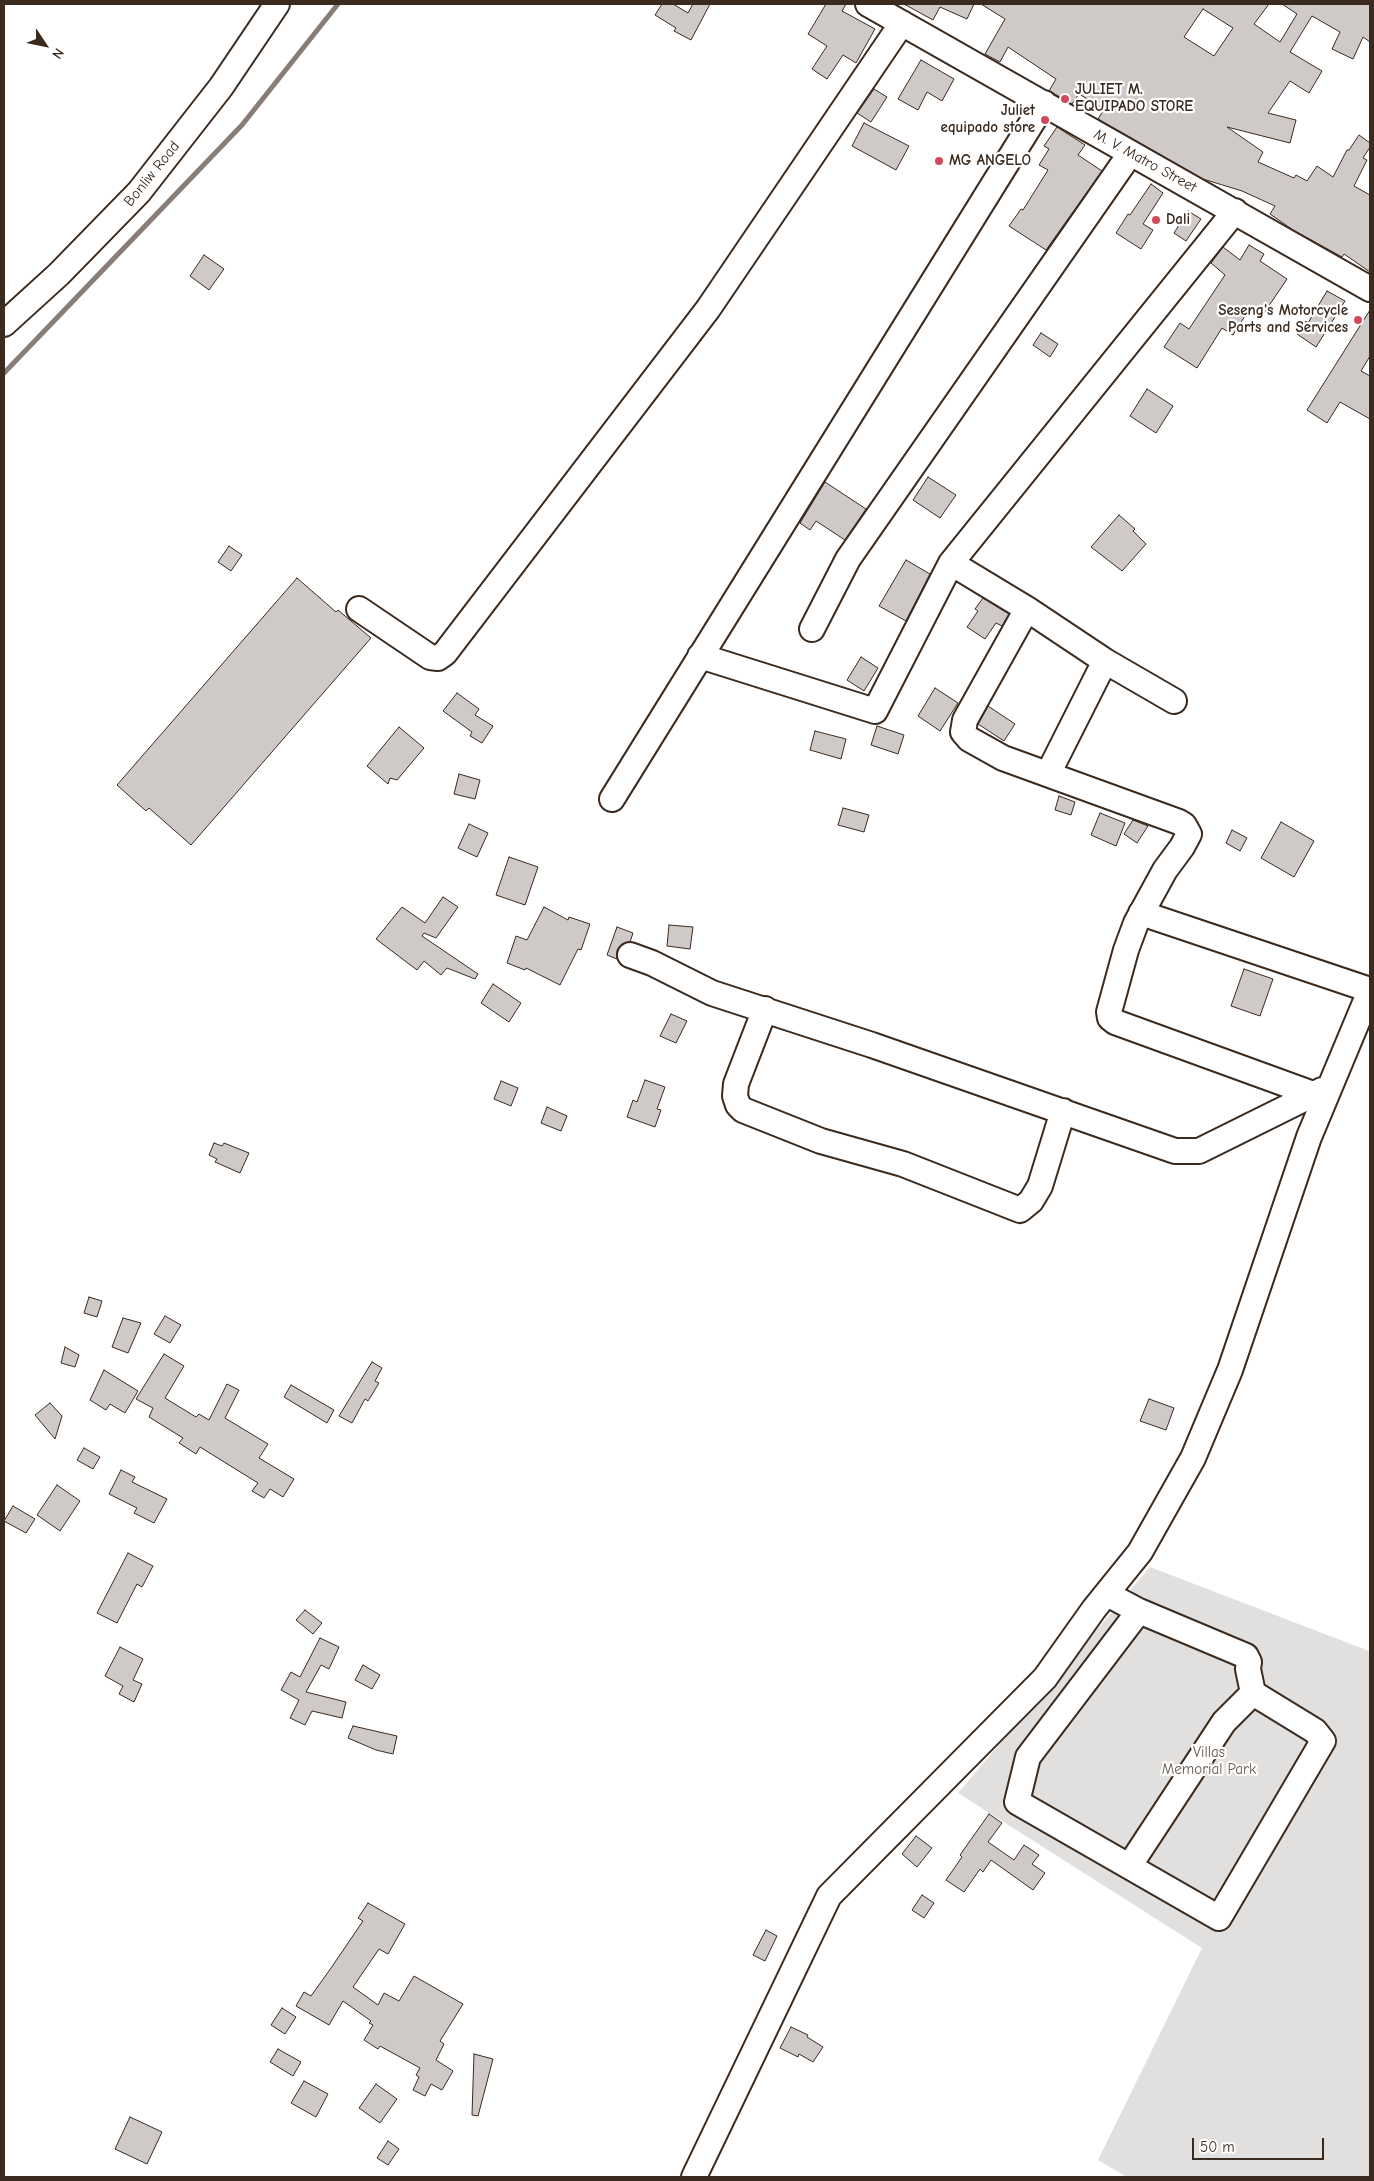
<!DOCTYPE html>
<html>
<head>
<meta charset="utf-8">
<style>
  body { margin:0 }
  #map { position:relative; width:1374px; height:2181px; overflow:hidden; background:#fff; font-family:"Comic Neue",sans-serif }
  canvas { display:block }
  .frame { position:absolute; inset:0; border:5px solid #3b2a1e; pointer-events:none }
  .north { position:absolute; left:20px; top:20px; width:50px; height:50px; -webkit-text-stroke:4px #fff; paint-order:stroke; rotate:124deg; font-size:14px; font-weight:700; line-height:20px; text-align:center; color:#3b2a1e }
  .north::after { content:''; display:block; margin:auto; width:18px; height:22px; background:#3b2a1e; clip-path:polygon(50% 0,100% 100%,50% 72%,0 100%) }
  .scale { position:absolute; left:1192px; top:2138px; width:132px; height:22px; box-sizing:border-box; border:2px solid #3b2a1e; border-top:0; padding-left:6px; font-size:15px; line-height:18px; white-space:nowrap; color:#3b2a1e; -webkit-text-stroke:4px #fff; paint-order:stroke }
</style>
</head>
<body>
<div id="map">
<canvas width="1374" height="2181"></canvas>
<div class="frame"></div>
<div class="north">N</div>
<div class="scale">50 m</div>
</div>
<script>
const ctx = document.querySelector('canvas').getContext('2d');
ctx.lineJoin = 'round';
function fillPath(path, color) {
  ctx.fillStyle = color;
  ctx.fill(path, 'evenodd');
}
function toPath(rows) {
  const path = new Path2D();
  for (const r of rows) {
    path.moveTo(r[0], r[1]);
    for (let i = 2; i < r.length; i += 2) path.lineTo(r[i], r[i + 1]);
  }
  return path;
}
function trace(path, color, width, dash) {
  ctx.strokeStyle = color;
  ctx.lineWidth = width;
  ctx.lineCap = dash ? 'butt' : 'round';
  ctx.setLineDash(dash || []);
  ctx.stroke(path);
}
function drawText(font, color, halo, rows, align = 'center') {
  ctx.font = font + ' "Comic Neue",sans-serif';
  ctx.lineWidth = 4.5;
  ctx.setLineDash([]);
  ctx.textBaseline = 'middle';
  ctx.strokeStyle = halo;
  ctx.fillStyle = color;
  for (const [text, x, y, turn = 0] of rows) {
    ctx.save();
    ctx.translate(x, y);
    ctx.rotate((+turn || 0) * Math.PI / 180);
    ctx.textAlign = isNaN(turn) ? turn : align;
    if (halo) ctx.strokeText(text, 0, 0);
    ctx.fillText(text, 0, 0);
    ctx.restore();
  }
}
const green = toPath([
  [1150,1567,1369,1651,1370,1655,1370,2177,1127,2177,1098,2160,1202,1948,958,1793]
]);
const stream = toPath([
  [4,373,242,125,338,4]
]);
const building = toPath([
  [662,4,673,4,688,13,693,4,710,4,691,40,674,31,676,28,655,15,662,4],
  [826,4,846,4,842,11,875,29,856,63,843,55,827,79,812,69,827,46,808,34,826,4],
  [904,4,974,4,967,19,940,7,933,20,904,4],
  [981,4,1269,4,1254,24,1280,42,1297,14,1282,4,1370,4,1370,42,1363,37,1353,59,1332,49,1340,32,1312,16,1290,52,1322,71,1309,93,1290,81,1268,113,1296,120,1290,143,1227,127,1263,152,1258,162,1294,178,1296,175,1307,181,1317,166,1333,177,1347,150,1349,150,1359,135,1370,143,1370,147,1363,158,1367,160,1354,186,1370,195,1370,272,1344,254,1342,257,1293,230,1270,214,1275,206,1242,191,1203,179,1098,119,1104,109,1079,94,1072,104,1053,93,1049,91,1056,79,1008,47,1000,62,985,54,1005,19,981,4],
  [1203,9,1233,28,1214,56,1184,37,1203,9],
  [921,60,954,79,942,101,927,92,918,110,898,99,921,60],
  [874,89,887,97,871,122,857,113,874,89],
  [864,123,909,146,896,170,852,146,864,123],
  [1057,127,1085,145,1078,155,1102,171,1046,250,1009,226,1021,209,1023,210,1048,170,1039,165,1049,149,1044,146,1057,127],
  [1151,184,1163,193,1143,224,1153,230,1141,249,1116,233,1128,214,1130,215,1151,184],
  [1188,211,1201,219,1186,241,1174,233,1188,211],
  [1249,245,1264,254,1260,261,1287,279,1262,316,1250,308,1233,335,1222,328,1197,368,1164,347,1180,323,1189,329,1225,275,1211,263,1223,247,1240,260,1249,245],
  [204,255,224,269,209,290,190,276,204,255],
  [1327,291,1345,301,1316,347,1297,334,1306,321,1308,323,1327,291],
  [1370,310,1370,356,1361,371,1370,376,1370,419,1340,402,1327,423,1307,410,1370,310],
  [1041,333,1058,344,1050,357,1033,345,1041,333],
  [1147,389,1173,406,1156,433,1130,416,1147,389],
  [928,477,956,495,940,518,913,500,928,477],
  [825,482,866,509,845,540,816,521,810,530,800,523,825,482],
  [1119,515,1135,529,1133,531,1146,544,1122,571,1091,547,1119,515],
  [229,546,242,555,231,571,218,562,229,546],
  [906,560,930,574,906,621,879,606,906,560],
  [297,578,336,612,338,610,371,638,191,845,149,808,146,811,117,785,297,578],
  [983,598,1009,614,1002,626,996,623,985,639,967,627,978,611,975,609,983,598],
  [861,657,878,668,864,691,847,680,861,657],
  [935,688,958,703,940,731,918,716,935,688],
  [457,693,479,709,475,715,493,726,482,743,470,736,472,732,443,711,457,693],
  [988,706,1015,724,1004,741,978,724,988,706],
  [877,726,904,735,898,754,871,745,877,726],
  [399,727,424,748,397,780,390,778,388,784,367,766,399,727],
  [815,731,846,739,841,759,810,750,815,731],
  [459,774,480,780,475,799,454,794,459,774],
  [1059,796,1075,802,1071,815,1055,810,1059,796],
  [843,808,869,815,864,832,838,825,843,808],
  [1100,813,1125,823,1116,846,1091,835,1100,813],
  [1133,820,1148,826,1137,843,1124,834,1133,820],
  [1281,822,1314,841,1294,877,1261,858,1281,822],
  [469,824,488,833,477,857,458,848,469,824],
  [1232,830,1247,838,1240,851,1226,843,1232,830],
  [509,857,538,867,525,905,496,895,509,857],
  [443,897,458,907,436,938,424,933,422,936,478,974,475,979,447,968,441,975,424,961,417,970,376,939,402,907,425,923,443,897],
  [544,907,568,920,569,917,590,924,581,950,578,949,560,985,526,968,525,970,507,963,516,936,527,940,544,907],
  [669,925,693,927,690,949,667,946,669,925],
  [617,927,633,933,630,942,622,944,617,950,617,959,607,955,617,927],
  [1244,969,1273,979,1260,1016,1231,1006,1244,969],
  [493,984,521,1003,509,1022,481,1003,493,984],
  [671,1014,687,1021,676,1043,660,1036,671,1014],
  [645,1080,665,1087,657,1109,661,1110,655,1127,627,1117,633,1100,637,1102,645,1080],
  [501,1081,518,1088,511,1106,494,1099,501,1081],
  [547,1107,567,1116,561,1131,541,1123,547,1107],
  [214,1143,222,1146,224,1143,249,1153,240,1173,215,1162,217,1159,209,1155,214,1143],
  [89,1297,102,1301,97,1317,84,1313,89,1297],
  [165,1316,181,1325,170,1343,154,1334,165,1316],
  [123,1318,141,1323,128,1353,112,1347,123,1318],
  [65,1347,79,1355,75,1367,61,1363,65,1347],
  [164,1354,184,1366,165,1398,196,1417,199,1414,209,1420,227,1384,239,1390,225,1418,268,1444,259,1458,294,1479,283,1497,270,1489,264,1498,252,1491,258,1483,200,1447,196,1454,179,1443,183,1438,149,1417,153,1408,136,1399,164,1354],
  [372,1362,382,1368,375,1381,379,1383,368,1401,365,1399,352,1423,339,1416,372,1362],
  [104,1370,138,1391,125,1413,110,1404,106,1410,90,1400,104,1370],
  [291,1385,334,1410,327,1423,284,1397,291,1385],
  [1149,1399,1174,1408,1166,1430,1140,1421,1149,1399],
  [50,1403,62,1416,55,1439,35,1415,50,1403],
  [84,1448,100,1457,93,1469,77,1460,84,1448],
  [121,1470,135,1477,132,1482,167,1499,154,1523,134,1513,137,1508,109,1494,121,1470],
  [57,1485,80,1501,60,1531,37,1515,57,1485],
  [13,1506,35,1519,26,1533,4,1521,13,1506],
  [128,1553,153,1566,142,1587,137,1584,117,1623,97,1613,128,1553],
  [305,1610,322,1623,313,1634,296,1620,305,1610],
  [320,1638,339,1647,329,1669,321,1665,306,1692,346,1702,342,1718,312,1711,305,1725,290,1718,299,1700,281,1690,291,1672,300,1677,320,1638],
  [120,1647,143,1659,133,1680,142,1684,134,1702,119,1694,123,1686,105,1676,120,1647],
  [363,1665,380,1675,372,1689,355,1680,363,1665],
  [353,1726,397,1736,393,1754,376,1750,348,1738,353,1726],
  [989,1814,1002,1823,988,1842,1014,1860,1024,1845,1039,1855,1032,1864,1045,1873,1033,1890,991,1860,983,1872,980,1869,964,1892,946,1880,962,1857,960,1855,989,1814],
  [916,1836,932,1848,917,1867,902,1854,916,1836],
  [922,1895,934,1903,924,1918,912,1910,922,1895],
  [368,1903,405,1924,388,1954,379,1949,353,1987,378,2005,384,1993,399,2001,414,1976,463,2004,440,2041,444,2044,436,2060,453,2071,442,2090,431,2084,425,2096,413,2090,419,2077,416,2075,420,2068,380,2046,378,2049,364,2040,373,2025,369,2023,371,2021,343,2001,329,2025,296,2006,304,1992,311,1996,331,1968,363,1921,358,1918,368,1903],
  [766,1930,777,1936,765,1961,753,1955,766,1930],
  [282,2008,296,2017,285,2034,271,2025,282,2008],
  [791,2027,808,2035,807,2037,823,2047,813,2062,799,2054,798,2057,780,2048,791,2027],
  [278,2049,301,2062,293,2076,270,2062,278,2049],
  [474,2054,493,2059,478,2116,472,2115,474,2054],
  [304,2081,328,2094,316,2117,291,2103,304,2081],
  [376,2084,397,2099,380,2123,359,2108,376,2084],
  [130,2117,162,2132,147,2164,115,2149,130,2117],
  [388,2141,399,2149,388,2165,377,2158,388,2141]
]);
const minor = toPath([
  [868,4,1370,289],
  [4,324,59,274,139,192,221,87,277,4],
  [951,563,1027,609,1105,661,1174,701],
  [359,609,430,657,438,658,445,653,708,309,902,23],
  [1027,609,965,720,963,732,969,739,1003,758,1179,822,1184,825,1189,834,1182,847,1165,870,1136,923,1126,950,1109,1012,1110,1018,1115,1022,1313,1094],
  [812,629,848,559,1130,154],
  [700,656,875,711,951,563,1235,211],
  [1048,774,1105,661],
  [612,799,1044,103],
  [1141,913,1370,990],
  [630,955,652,963,712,993,872,1045,1175,1151,1199,1151,1322,1090],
  [765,1009,736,1084,735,1096,738,1105,743,1110,821,1141,903,1164,1020,1210,1031,1201,1040,1186,1063,1111],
  [1107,1594,1139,1611,1246,1656,1249,1662,1248,1669,1253,1693,1315,1731,1323,1741,1219,1918,1017,1802,1028,1757,1139,1611],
  [1130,1865,1224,1722,1253,1693],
  [694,2177,829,1896,1045,1678,1094,1609,1140,1552,1193,1458,1230,1370,1309,1137,1370,991]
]);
const markers = [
  [1065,99,5,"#d1495b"],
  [1045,120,5,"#d1495b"],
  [939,161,5,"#d1495b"],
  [1156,220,5,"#d1495b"],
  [1358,320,5,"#d1495b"]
];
const poiNames = [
  ["JULIET M.",1075,90],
  ["EQUIPADO STORE",1075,107],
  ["Juliet",1035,111,"right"],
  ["equipado store",1035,128,"right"],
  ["MG ANGELO",949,161],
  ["Dali",1166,220],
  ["Seseng's Motorcycle",1348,311,"right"],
  ["Parts and Services",1348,328,"right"]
];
const streetNames = [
  ["M. V. Matro Street",1145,161,29],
  ["Bonliw Road",152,174,-51]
];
const parkNames = [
  ["Villas",1209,1753],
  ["Memorial Park",1209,1770]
];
fillPath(green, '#e2e0de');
trace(stream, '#887e77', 5);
fillPath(building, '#cfcac7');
trace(building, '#3b2a1e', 1);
trace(minor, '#3b2a1e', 28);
trace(minor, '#fff', 24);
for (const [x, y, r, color] of markers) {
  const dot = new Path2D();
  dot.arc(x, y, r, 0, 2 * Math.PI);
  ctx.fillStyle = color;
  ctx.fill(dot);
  trace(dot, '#fff', 2);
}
drawText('bold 15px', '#3b2a1e', '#fff', poiNames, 'left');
drawText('15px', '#3b2a1e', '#fff', streetNames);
drawText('15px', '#65584e', '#fff', parkNames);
</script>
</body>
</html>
